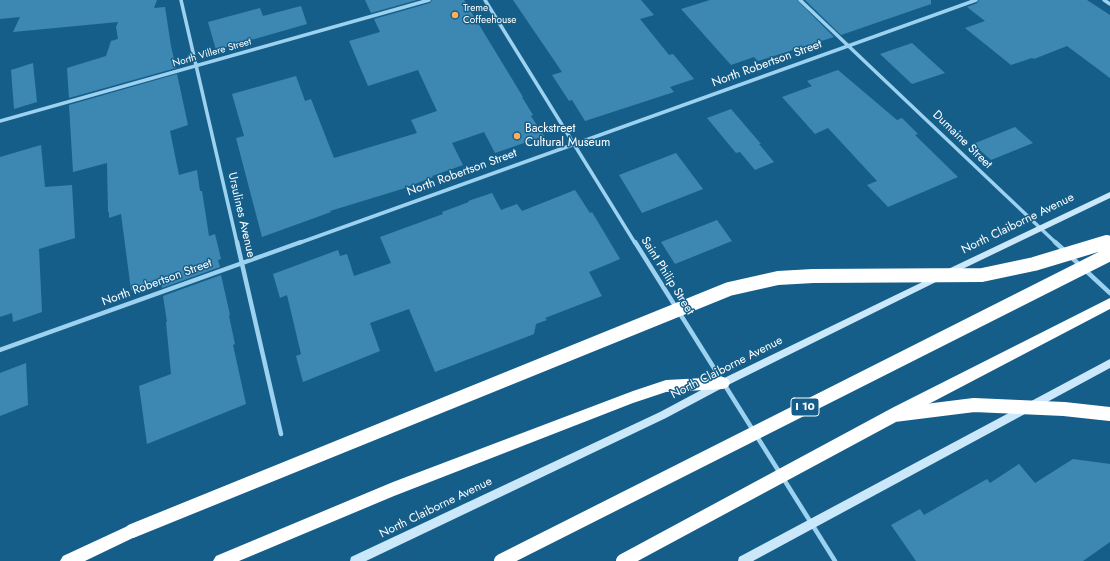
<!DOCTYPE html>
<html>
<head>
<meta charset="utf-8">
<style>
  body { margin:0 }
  canvas { display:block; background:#155e89 }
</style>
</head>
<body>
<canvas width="1110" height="561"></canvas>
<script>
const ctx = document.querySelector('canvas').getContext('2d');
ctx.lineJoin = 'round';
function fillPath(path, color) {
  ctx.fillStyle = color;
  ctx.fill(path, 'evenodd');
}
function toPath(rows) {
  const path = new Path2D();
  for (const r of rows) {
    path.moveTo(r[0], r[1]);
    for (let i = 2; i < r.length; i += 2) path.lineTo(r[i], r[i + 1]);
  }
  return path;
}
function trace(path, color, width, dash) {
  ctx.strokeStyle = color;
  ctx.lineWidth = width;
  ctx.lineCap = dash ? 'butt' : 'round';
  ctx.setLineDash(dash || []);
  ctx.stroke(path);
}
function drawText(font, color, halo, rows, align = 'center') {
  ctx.font = font + ' Jost,sans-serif';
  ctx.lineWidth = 3;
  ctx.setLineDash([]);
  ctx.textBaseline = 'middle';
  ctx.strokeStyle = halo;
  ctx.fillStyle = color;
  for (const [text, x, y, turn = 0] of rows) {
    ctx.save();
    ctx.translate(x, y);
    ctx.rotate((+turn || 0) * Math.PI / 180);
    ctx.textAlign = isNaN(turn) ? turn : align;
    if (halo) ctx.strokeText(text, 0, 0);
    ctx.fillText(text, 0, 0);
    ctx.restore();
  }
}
const building = toPath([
  [0,0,157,0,154,8,165,7,171,46,176,68,69,98,67,68,106,56,111,41,118,39,116,27,118,22,13,32,20,17,0,19],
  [365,0,417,0,371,13],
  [432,0,464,0,523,97,522,97,533,115,531,116,544,136,495,153,484,132,452,143,463,165,432,176,433,177,402,189,330,211,331,212,262,237,236,138,244,136,232,94,296,76,305,101,311,99,334,158,417,133,411,120,437,111,418,70,368,86,349,41,380,32,374,19,430,3],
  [513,0,641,0,654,15,640,19,669,55,673,54,694,79,670,87,674,92,585,121,572,100,569,101,552,75,562,72],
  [710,0,797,0,834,37,758,61,754,57,731,65,681,9],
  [805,0,931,0,931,4,841,35],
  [979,0,1087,0,1110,15,1110,78,1067,46,1034,59,1032,58,1011,65,965,28,985,21,967,7,977,3],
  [301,6,307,24,216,50,208,22,260,8,263,16],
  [912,43,945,73,912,84,880,54],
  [33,63,37,102,14,109,11,70],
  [838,70,897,120,902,118,918,134,915,135,958,177,888,207,867,185,877,181,828,128,815,134,782,97,812,86,807,81],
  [177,74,188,125,170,131,179,175,197,170,200,191,202,191,209,236,215,234,221,259,218,260,220,267,162,288,160,280,131,290,121,214,109,218,109,212,108,212,107,163,73,172,69,105],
  [731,109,761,144,759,144,774,162,755,170,740,152,736,153,707,118],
  [1015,127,1033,143,991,160,973,144],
  [41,145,45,187,72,185,75,238,39,249,42,312,13,322,12,313,0,317,0,157],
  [676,153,703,189,642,213,619,175],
  [575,190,590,213,592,212,620,259,589,272,602,296,545,318,547,320,536,324,534,334,529,336,435,372,409,309,370,323,380,351,303,382,296,356,301,354,287,295,280,298,273,274,338,250,340,256,347,254,354,276,391,263,380,237,443,214,442,212,469,202,468,201,492,193,501,210,517,204,522,211],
  [717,220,732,241,675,264,661,242],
  [221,275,230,315,229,316,235,344,233,345,246,404,147,444,139,386,171,374,166,322,167,322,163,296],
  [26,363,28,405,0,416,0,373],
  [1073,459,1110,464,1110,542,1083,561,916,561,891,525,920,509,924,515,987,479,990,483,1019,464,1035,483]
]);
const streetFar1 = toPath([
  [181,0,237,243],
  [485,0,635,243],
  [800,0,1056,243],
  [1104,0,1110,4],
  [0,121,429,0],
  [299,243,976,0]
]);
const street = toPath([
  [237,242,281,434],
  [635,242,835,561],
  [1055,242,1065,251],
  [1070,256,1110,293],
  [0,350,301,242]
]);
const secondary = toPath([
  [1110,192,1110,198,950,275,947,276,944,275,943,273,944,271,1110,192],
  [937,275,940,276,941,278,940,280,726,386,666,418,366,561,350,561,351,557,660,412,720,380,937,275],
  [1110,359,1110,368,753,561,738,561,739,557,1110,359]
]);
const highway = toPath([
  [1110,298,1110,309,902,418,897,420,892,418,890,413,892,408,1110,298],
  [723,377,728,379,730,383,728,387,723,389,666,392,633,403,394,496,239,561,213,561,216,556,393,482,633,391,666,380,723,377],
  [132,524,137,526,139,531,137,536,85,561,60,561,63,556,132,524]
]);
const highwayBridgeFar1 = toPath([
  [1104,243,1110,241]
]);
const highwayBridge = toPath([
  [132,531,729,289,778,278,813,276,982,275,1034,264,1107,242],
  [501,561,1110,254],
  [623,561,894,415,974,405,1064,409,1110,414]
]);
const markers = [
  [455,15,4,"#ffaf5a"],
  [517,136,4,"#ffaf5a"]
];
const farPoinames = [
  ["Treme",463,9],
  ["Coffeehouse",463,21]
];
const farStreetnames = [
  ["North Villere Street",212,53,-16]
];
const shields = [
  [805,407,28]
];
const shieldNames = [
  ["I 10",805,407]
];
const streetNames = [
  ["North Robertson Street",767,64,-20],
  ["Dumaine Street",962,140,44],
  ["North Robertson Street",462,173,-20],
  ["Ursulines Avenue",241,215,77],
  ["North Claiborne Avenue",1018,224,-26],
  ["Saint Philip Street",667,276,58],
  ["North Robertson Street",157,283,-20],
  ["North Claiborne Avenue",727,368,-27],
  ["North Claiborne Avenue",436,508,-26]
];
const poiNames = [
  ["Backstreet",525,129],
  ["Cultural Museum",525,143]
];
fillPath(building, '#3d88b2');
trace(streetFar1, '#9cd2ef', 3.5);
trace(street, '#9cd2ef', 4.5);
fillPath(secondary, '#cae8fa');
fillPath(highway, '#fff');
trace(highwayBridgeFar1, '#fff', 10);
trace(highwayBridge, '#fff', 14);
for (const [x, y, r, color] of markers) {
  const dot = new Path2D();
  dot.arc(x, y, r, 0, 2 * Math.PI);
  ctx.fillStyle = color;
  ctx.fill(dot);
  trace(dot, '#155e89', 1.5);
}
drawText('10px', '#fff', '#155e89', farPoinames, 'left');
drawText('10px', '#fff', '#155e89', farStreetnames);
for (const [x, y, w] of shields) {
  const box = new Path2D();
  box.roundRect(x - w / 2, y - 9, w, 18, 3);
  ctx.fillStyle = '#155e89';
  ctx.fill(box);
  trace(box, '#fff', 1);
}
drawText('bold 11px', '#fff', null, shieldNames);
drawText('12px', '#fff', '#155e89', streetNames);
drawText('12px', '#fff', '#155e89', poiNames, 'left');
</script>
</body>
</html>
